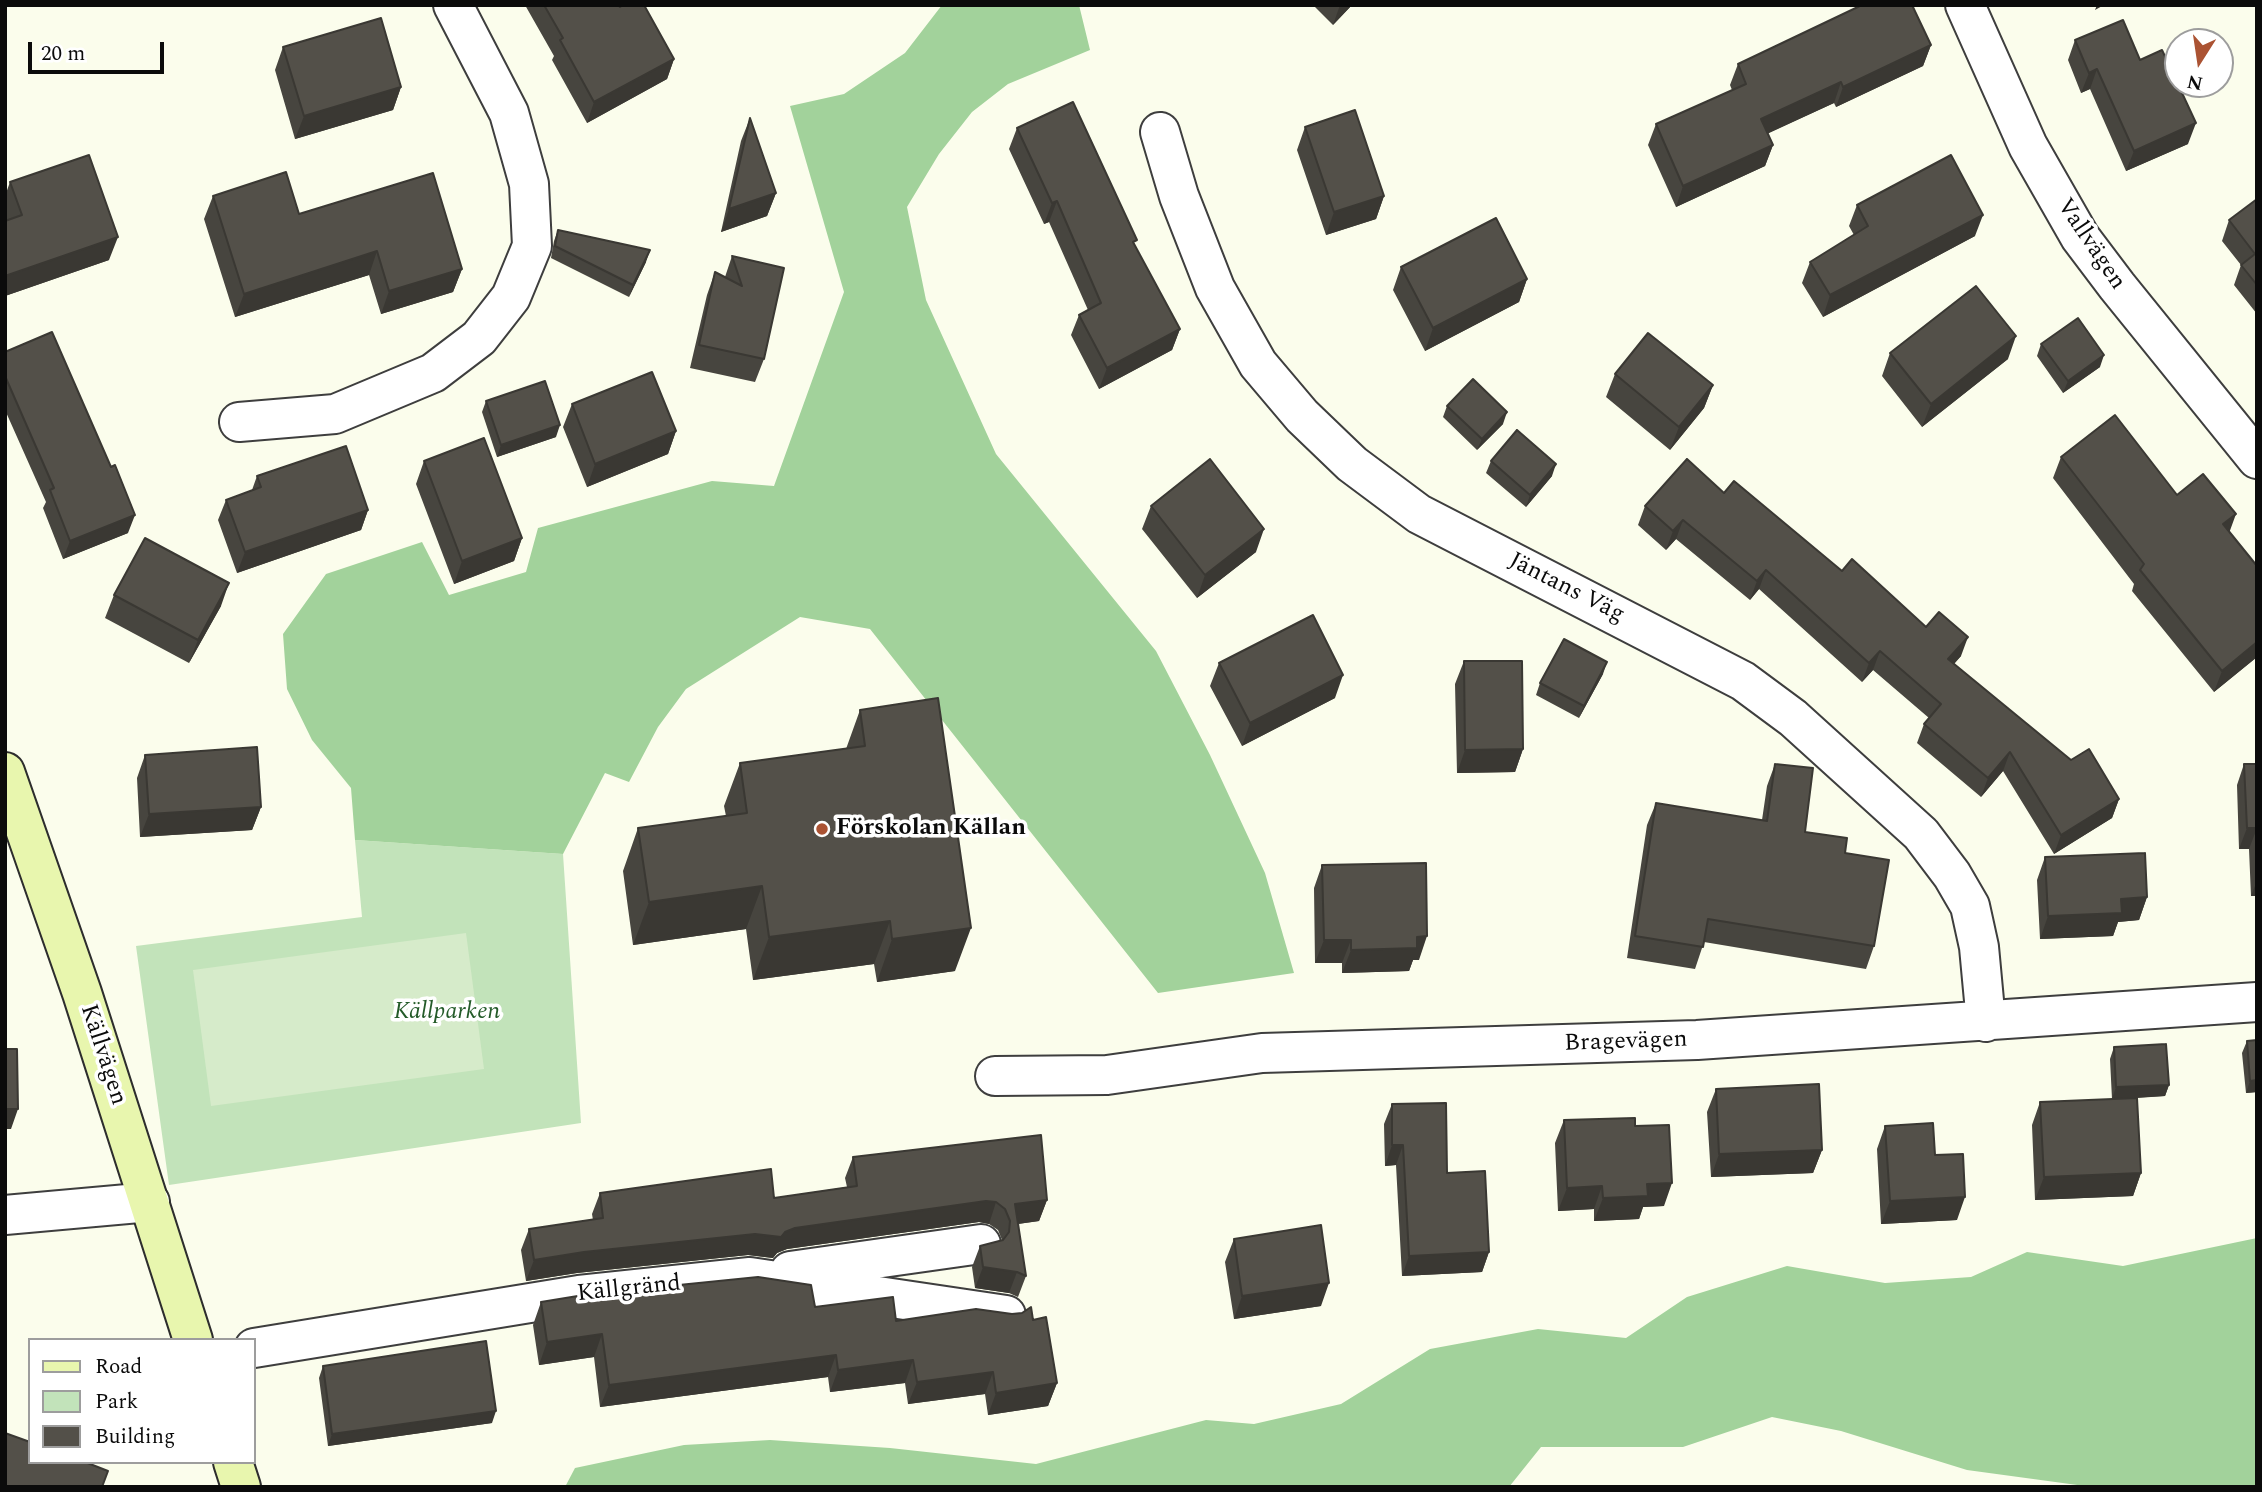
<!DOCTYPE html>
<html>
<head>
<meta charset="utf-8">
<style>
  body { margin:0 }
  #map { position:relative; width:2262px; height:1492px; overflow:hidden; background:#fbfdec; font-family:Spectral,serif }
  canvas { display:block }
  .frame { position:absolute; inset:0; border:7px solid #0b0b0b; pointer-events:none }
  .legend { position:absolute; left:28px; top:1338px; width:228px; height:126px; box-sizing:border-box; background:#fff; border:2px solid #9d9d9d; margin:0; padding:9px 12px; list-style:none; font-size:21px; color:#0b0b0b }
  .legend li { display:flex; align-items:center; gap:14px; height:35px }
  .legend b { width:35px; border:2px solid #9d9d9d }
  .north { position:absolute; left:2164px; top:28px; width:70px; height:70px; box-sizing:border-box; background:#fff; border:2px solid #9d9d9d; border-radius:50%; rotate:192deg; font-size:19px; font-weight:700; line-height:28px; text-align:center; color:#0b0b0b }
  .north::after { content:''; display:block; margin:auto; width:24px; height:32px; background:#ab5333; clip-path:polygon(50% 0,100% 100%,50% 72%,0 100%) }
  .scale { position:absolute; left:28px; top:42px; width:136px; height:32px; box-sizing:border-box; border:4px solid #0b0b0b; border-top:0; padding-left:9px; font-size:21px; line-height:24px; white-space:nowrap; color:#0b0b0b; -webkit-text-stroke:5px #fff; paint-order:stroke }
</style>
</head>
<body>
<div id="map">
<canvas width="2262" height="1492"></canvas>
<div class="frame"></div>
<ul class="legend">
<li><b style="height:9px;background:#e8f6ae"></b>Road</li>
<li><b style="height:19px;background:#c2e3ba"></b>Park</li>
<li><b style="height:19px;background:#535049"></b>Building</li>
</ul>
<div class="north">N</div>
<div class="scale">20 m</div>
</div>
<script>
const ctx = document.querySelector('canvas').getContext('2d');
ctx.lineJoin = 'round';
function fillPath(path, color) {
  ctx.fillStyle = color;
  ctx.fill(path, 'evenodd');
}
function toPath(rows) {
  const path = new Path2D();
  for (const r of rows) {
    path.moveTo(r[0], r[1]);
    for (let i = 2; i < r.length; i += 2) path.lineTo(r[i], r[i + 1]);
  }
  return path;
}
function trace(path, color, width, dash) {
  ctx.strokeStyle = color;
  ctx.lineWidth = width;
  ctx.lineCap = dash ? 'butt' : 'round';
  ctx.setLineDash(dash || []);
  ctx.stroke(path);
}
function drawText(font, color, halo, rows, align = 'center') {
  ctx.font = font + ' Spectral,serif';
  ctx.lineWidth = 7;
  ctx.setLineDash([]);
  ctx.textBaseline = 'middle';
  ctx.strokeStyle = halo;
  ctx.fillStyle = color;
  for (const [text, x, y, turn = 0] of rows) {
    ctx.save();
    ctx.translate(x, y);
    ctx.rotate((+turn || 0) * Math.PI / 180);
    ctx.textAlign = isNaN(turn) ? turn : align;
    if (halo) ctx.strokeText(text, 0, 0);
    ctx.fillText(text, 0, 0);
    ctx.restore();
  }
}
const green = toPath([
  [355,840,563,854,581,1123,169,1185,136,946,362,917]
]);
const forest = toPath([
  [942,5,1079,5,1090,50,1008,84,972,112,939,154,907,207,926,300,996,454,1156,651,1210,755,1265,873,1294,973,1158,993,870,629,800,617,686,689,658,727,629,782,605,773,563,854,355,840,351,788,312,740,287,689,283,634,326,574,422,542,449,595,526,572,538,528,712,481,774,486,844,292,790,106,844,94,905,53],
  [2257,1238,2257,1487,2092,1487,1967,1470,1841,1431,1772,1417,1683,1447,1541,1447,1509,1487,565,1487,575,1468,684,1445,770,1440,890,1448,1036,1464,1206,1420,1254,1424,1341,1404,1430,1349,1538,1329,1626,1338,1687,1297,1787,1266,1885,1283,1971,1277,2027,1252,2123,1266]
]);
const pitch = toPath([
  [466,933,484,1069,211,1106,193,970]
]);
const street = toPath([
  [1965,5,2028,146,2080,237,2117,286,2257,459],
  [1160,132,1179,196,1215,288,1258,364,1302,416,1352,464,1419,514,1743,681,1793,718,1921,834,1952,875,1970,906,1979,947,1986,1022],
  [239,422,335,414,433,373,479,338,511,297,532,246,529,184,509,113,453,5],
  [995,1076,1107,1075,1262,1053,1697,1040,2257,1002],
  [5,1215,150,1202],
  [790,1271,981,1244],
  [254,1348,579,1295,750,1277,1006,1315]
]);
const secondary = toPath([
  [5,772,82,993,193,1340],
  [233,1462,241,1487]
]);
const wall = toPath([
  [525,5,618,5,674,59,667,79,587,123,552,60,554,56],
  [1313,5,1352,5,1333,25],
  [2075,40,2140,60,2188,144,2126,171,2090,89,2081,93,2068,60],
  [1931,45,1923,66,1836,107,1834,103,1768,133,1773,145,1765,166,1676,207,1648,145,1656,124,1732,90,1730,85,1738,64],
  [283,47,401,87,393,110,295,139,275,70],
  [750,118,776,193,767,216,721,232,741,141],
  [1305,127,1384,196,1376,219,1326,235,1297,150],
  [1017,128,1135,246,1180,329,1172,350,1099,389,1071,335,1079,315,1088,310,1049,222,1044,224,1009,149],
  [10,182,109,260,5,296,5,221,7,220,5,214,5,196],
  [213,196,299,214,462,269,453,292,381,314,369,275,235,317,204,219],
  [2257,199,2257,314,2234,285,2241,265,2222,241,2229,220],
  [1857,205,1975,236,1823,317,1802,283,1810,262,1854,235,1849,226],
  [558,230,646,262,629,297,551,258,554,241],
  [732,256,784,268,764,359,755,382,690,368,707,295,715,272,725,277],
  [1401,267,1527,279,1519,302,1425,351,1393,290],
  [2041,344,2100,367,2063,393,2037,356],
  [5,352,111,467,128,533,63,559,43,508,46,502,5,410],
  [1890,353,2008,359,1922,427,1882,376],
  [1615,374,1713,385,1704,408,1670,450,1606,397],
  [486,401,556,437,497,457,482,412],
  [572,404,676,431,668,454,587,487,563,427],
  [1447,406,1503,424,1477,450,1443,417],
  [2061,457,2177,495,2229,532,2257,657,2214,692,2132,591,2134,584,2053,478],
  [424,461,522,538,514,561,454,584,416,484],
  [1491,461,1552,476,1526,507,1486,473],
  [257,476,368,510,361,530,237,573,218,520,226,500,252,490],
  [1724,493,1926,627,1961,656,1954,664,2119,799,2112,818,2054,854,2003,771,1981,797,1917,743,1924,724,1929,718,1873,670,1862,682,1759,589,1750,600,1676,539,1666,550,1638,525,1645,506],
  [1151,506,1256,552,1197,598,1142,529],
  [114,595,221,606,189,663,105,618],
  [1464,661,1523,749,1515,772,1457,773,1455,684],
  [1219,663,1335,698,1242,746,1210,686],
  [1603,674,1579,718,1536,695,1540,683],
  [860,710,955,971,877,982,874,964,753,980,746,929,633,945,623,871,638,828,726,816,724,806,740,763,846,749],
  [145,755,261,807,252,830,140,837,137,778],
  [1775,764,1805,832,1845,853,1874,946,1866,969,1704,942,1695,969,1627,958,1647,825,1656,803,1762,820,1767,786],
  [2244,764,2257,764,2257,896,2251,896,2249,849,2239,849,2237,785],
  [2045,857,2147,897,2139,920,2118,922,2113,936,2040,939,2037,880],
  [1322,865,1419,960,1413,960,1409,971,1342,973,1342,963,1315,963,1314,888],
  [2247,1041,2257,1092,2246,1093,2242,1053],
  [2114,1047,2169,1085,2165,1096,2137,1098,2141,1173,2133,1196,2035,1200,2032,1125,2040,1102,2112,1099,2110,1059],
  [1716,1089,1822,1150,1813,1173,1711,1177,1707,1112],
  [1392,1104,1447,1173,1489,1252,1482,1272,1402,1276,1396,1165,1385,1166,1384,1124],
  [1564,1120,1635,1126,1664,1206,1643,1207,1639,1219,1594,1221,1594,1209,1558,1211,1555,1143],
  [1885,1126,1935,1155,1957,1220,1881,1224,1877,1149],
  [853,1157,1047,1200,1039,1221,1018,1224,1026,1276,1018,1297,1009,1293,975,1288,972,1267,980,1246,1002,1240,998,1230,989,1224,979,1222,787,1249,777,1253,773,1258,748,1255,577,1273,526,1281,521,1250,529,1229,593,1220,592,1214,600,1193,774,1198,847,1187,845,1178],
  [1234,1239,1321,1306,1234,1319,1225,1262],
  [541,1302,815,1307,896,1321,1033,1320,1057,1383,1048,1406,988,1415,985,1394,908,1404,905,1383,830,1392,828,1377,600,1407,594,1357,539,1365,533,1325],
  [323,1366,492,1423,328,1446,319,1378]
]);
const shadedWall = toPath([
  [1340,5,1352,5,1333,25],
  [2097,5,2104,5,2095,10],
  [1931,45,1923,66,1836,107,1843,87],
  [674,59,667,79,587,123,594,102],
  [2097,69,2090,89,2081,93,2089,73],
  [1841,82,1834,103,1754,140,1761,119],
  [401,87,393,110,295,139,304,116],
  [2196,123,2188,144,2126,171,2134,151],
  [1773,145,1765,166,1676,207,1683,186],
  [776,193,767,216,721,232,729,209],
  [1384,196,1376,219,1326,235,1334,212],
  [1057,201,1049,222,1044,224,1052,203],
  [1983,215,1975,236,1823,317,1830,295],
  [118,237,109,260,5,296,5,276],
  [650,250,646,262,629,297,633,285],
  [377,251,369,275,235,317,244,294],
  [462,269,453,292,381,314,389,291],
  [1527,279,1519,302,1425,351,1433,328],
  [1180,329,1172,350,1099,389,1107,368],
  [2016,336,2008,359,1922,427,1931,404],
  [2104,355,2100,367,2063,393,2068,381],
  [1713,385,1704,408,1670,450,1679,427],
  [1507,412,1503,424,1477,450,1482,439],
  [560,425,556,437,497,457,501,445],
  [676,431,668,454,587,487,595,464],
  [1556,464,1552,476,1526,507,1530,495],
  [368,510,361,530,237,573,245,552],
  [2236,514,2228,536,2223,524],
  [135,515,128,533,63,559,70,541],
  [1683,520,1676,539,1666,550,1673,531],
  [1264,529,1256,552,1197,598,1205,575],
  [522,538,514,561,454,584,462,561],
  [1766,570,1759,589,1750,600,1757,581],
  [229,583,221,606,189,663,198,640],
  [1968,637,1961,656,1941,678,1948,659],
  [2257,642,2257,657,2214,692,2222,671],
  [1880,651,1873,670,1862,682,1869,663],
  [1607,662,1603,674,1579,718,1584,706],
  [1343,675,1335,698,1242,746,1250,723],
  [1523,749,1515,772,1457,773,1465,750],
  [2010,752,2003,771,1981,797,1988,778],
  [2119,799,2112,818,2054,854,2061,835],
  [261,807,252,830,140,837,149,814],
  [2247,828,2257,828,2249,849,2239,849],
  [2257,881,2257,896,2251,896],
  [762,886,746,929,633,945,649,902],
  [2147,897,2139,920,2118,922,2113,936,2040,939,2048,916,2121,899],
  [890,921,874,964,753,980,769,937],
  [971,928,955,971,877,982,892,939],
  [1427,936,1419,960,1413,960,1409,971,1342,973,1351,950,1417,937],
  [1324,940,1351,940,1342,963,1315,963],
  [2257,1080,2257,1092,2246,1093,2250,1081],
  [2169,1085,2165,1096,2112,1099,2116,1087],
  [5,1109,18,1109,11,1129,5,1129],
  [1392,1145,1403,1145,1396,1165,1385,1166],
  [1822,1150,1813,1173,1711,1177,1719,1154],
  [2141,1173,2133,1196,2035,1200,2044,1177],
  [1672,1183,1664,1206,1643,1207,1639,1219,1594,1221,1603,1198,1647,1184],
  [1602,1186,1594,1209,1558,1211,1567,1188],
  [1965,1197,1957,1220,1881,1224,1890,1201],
  [1047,1200,1039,1221,1010,1225,1015,1204],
  [986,1201,996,1202,989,1224,979,1222,787,1249,777,1253,773,1258,748,1255,577,1273,526,1281,534,1260,584,1252,755,1234,785,1232,795,1228],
  [1489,1252,1482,1272,1402,1276,1409,1256],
  [983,1267,1017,1272,1009,1293,975,1288],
  [1329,1283,1321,1306,1234,1319,1242,1296],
  [602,1334,594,1357,539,1365,547,1342],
  [836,1355,828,1377,600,1407,609,1385],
  [913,1360,905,1383,830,1392,838,1370],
  [993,1372,985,1394,908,1404,917,1382],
  [1057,1383,1048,1406,988,1415,996,1393],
  [496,1411,492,1423,328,1446,332,1434]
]);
const building = toPath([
  [544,5,618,5,620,7,623,5,644,5,674,59,594,102,560,40,563,38,544,5],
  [1862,5,1912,5,1931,45,1843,87,1841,82,1761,119,1773,145,1683,186,1656,124,1746,84,1738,64,1862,5],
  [381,18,401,87,304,116,283,47,381,18],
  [2123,20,2140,60,2162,50,2196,123,2134,151,2097,69,2089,73,2075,40,2123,20],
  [1073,102,1137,240,1133,242,1180,329,1107,368,1079,315,1101,303,1057,201,1052,203,1017,128,1073,102],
  [1355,110,1384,196,1334,212,1305,127,1355,110],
  [750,118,776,193,729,209,750,118],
  [89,155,118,237,5,276,5,221,22,215,10,182,89,155],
  [1951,155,1983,215,1830,295,1810,262,1868,226,1857,205,1951,155],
  [286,172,299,214,433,173,462,269,389,291,377,251,244,294,213,196,286,172],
  [2257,199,2257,285,2241,265,2255,254,2229,220,2257,199],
  [1496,218,1527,279,1433,328,1401,267,1496,218],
  [558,230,650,250,633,285,555,246,558,230],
  [732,256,784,268,764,359,699,345,715,272,742,286,732,256],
  [1976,286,2016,336,1931,404,1890,353,1976,286],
  [2078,318,2104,355,2068,381,2041,344,2078,318],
  [52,332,111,467,115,465,135,515,70,541,50,490,54,488,5,376,5,352,52,332],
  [1648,333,1713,385,1679,427,1615,374,1648,333],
  [652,372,676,431,595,464,572,404,652,372],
  [1473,379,1507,412,1482,439,1447,406,1473,379],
  [545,381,560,425,501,445,486,401,545,381],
  [2115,415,2177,495,2203,474,2236,514,2223,524,2257,566,2257,642,2222,671,2140,570,2144,564,2061,457,2115,415],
  [1517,430,1556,464,1530,495,1491,461,1517,430],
  [484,438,522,538,462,561,424,461,484,438],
  [346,446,368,510,245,552,226,500,261,487,257,476,346,446],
  [1210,459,1264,529,1205,575,1151,506,1210,459],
  [1687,459,1724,493,1734,481,1842,571,1852,559,1926,627,1939,612,1968,637,1948,659,2071,760,2089,749,2119,799,2061,835,2010,752,1988,778,1924,724,1941,704,1880,651,1869,663,1766,570,1757,581,1683,520,1673,531,1645,506,1687,459],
  [145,538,229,583,198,640,114,595,145,538],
  [1313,615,1343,675,1250,723,1219,663,1313,615],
  [1564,639,1607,662,1584,706,1540,683,1564,639],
  [1464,661,1522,661,1523,749,1465,750,1464,661],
  [938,698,971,928,892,939,890,921,769,937,762,886,649,902,638,828,747,813,740,763,865,746,860,710,938,698],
  [257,747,261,807,149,814,145,755,257,747],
  [1775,764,1813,768,1805,832,1847,838,1845,853,1889,860,1874,946,1708,919,1703,947,1635,936,1656,803,1767,821,1775,764],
  [2244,764,2257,764,2257,830,2257,828,2247,828,2244,764],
  [2145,853,2147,897,2121,899,2122,913,2048,916,2045,857,2145,853],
  [1426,863,1427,936,1417,937,1417,948,1351,950,1351,940,1324,940,1322,865,1426,863],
  [2257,1040,2257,1080,2250,1081,2247,1041,2257,1040],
  [2166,1044,2169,1085,2116,1087,2114,1047,2166,1044],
  [5,1049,17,1049,18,1109,5,1109,5,1049],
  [1819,1084,1822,1150,1719,1154,1716,1089,1819,1084],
  [2137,1098,2141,1173,2044,1177,2040,1102,2137,1098],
  [1446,1103,1447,1173,1485,1171,1489,1252,1409,1256,1403,1145,1392,1145,1392,1104,1446,1103],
  [1635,1118,1635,1126,1669,1125,1672,1183,1647,1184,1648,1196,1603,1198,1602,1186,1567,1188,1564,1120,1635,1118],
  [1933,1123,1935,1155,1963,1154,1965,1197,1890,1201,1885,1126,1933,1123],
  [1041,1135,1047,1200,1015,1204,1026,1276,1017,1272,983,1267,980,1246,1003,1240,1009,1232,1010,1221,1005,1209,996,1202,986,1201,795,1228,785,1232,781,1237,755,1234,584,1252,534,1260,529,1229,603,1218,600,1193,771,1169,774,1198,857,1186,853,1157,1041,1135],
  [1321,1225,1329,1283,1242,1296,1234,1239,1321,1225],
  [758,1277,811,1285,815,1307,893,1297,896,1321,976,1309,1012,1314,1022,1313,1031,1307,1033,1320,1046,1317,1057,1383,996,1393,993,1372,917,1382,913,1360,838,1370,836,1355,609,1385,602,1334,547,1342,541,1302,590,1294,758,1277],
  [486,1341,496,1411,332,1434,323,1366,486,1341],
  [5,1433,30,1442,30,1462,85,1462,108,1471,102,1487,5,1487,5,1433]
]);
const markers = [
  [822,829,7,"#ab5333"]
];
const streetNames = [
  ["Vallvägen",2090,245,56],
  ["Jäntans Väg",1566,589,27],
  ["Bragevägen",1626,1043,-2],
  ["Källvägen",102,1055,72],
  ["Källgränd",629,1290,-6]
];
const poiNames = [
  ["Förskolan Källan",836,829]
];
const parkNames = [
  ["Källparken",447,1013]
];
fillPath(green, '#c2e3ba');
fillPath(forest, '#a2d29b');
fillPath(pitch, '#d6ebca');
trace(street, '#3e3e3e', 42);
trace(secondary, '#2d2d2d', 42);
trace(street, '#fff', 38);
trace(secondary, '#e8f6ae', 38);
fillPath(wall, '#47453f');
fillPath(shadedWall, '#3a3833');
fillPath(building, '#535049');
trace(building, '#3a3833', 2);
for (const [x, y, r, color] of markers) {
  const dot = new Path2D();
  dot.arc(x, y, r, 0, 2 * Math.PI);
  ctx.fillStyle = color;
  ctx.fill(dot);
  trace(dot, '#fff', 2.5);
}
drawText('24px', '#0b0b0b', '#fff', streetNames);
drawText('bold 24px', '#0b0b0b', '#fff', poiNames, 'left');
drawText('italic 24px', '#245b29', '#fff', parkNames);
</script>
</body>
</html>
